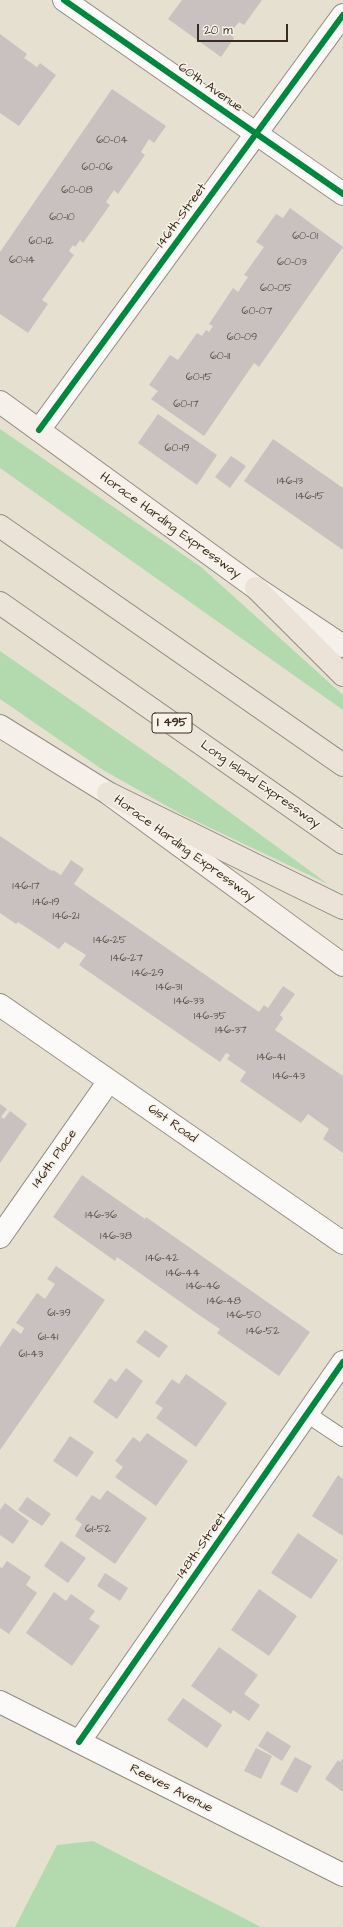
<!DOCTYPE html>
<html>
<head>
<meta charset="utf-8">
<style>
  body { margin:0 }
  #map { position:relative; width:343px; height:1927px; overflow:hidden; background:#e6e0d0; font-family:"Architects Daughter",sans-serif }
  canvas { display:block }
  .scale { position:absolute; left:197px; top:24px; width:91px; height:18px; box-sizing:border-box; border:2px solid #3b2a1e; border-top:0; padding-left:5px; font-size:12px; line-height:14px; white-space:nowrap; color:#3b2a1e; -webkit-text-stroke:3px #f7f3e8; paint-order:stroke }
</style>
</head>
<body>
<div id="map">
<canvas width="343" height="1927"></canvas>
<div class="scale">20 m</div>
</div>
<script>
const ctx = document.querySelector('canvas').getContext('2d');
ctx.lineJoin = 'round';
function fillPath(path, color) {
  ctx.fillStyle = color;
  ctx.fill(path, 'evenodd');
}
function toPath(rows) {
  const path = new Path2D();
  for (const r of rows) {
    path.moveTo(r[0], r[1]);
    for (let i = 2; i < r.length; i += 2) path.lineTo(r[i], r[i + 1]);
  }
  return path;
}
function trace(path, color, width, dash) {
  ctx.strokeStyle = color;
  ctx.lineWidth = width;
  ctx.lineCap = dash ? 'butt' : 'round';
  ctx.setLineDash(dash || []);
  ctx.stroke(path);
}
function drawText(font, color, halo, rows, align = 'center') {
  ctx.font = font + ' "Architects Daughter",sans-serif';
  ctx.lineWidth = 3;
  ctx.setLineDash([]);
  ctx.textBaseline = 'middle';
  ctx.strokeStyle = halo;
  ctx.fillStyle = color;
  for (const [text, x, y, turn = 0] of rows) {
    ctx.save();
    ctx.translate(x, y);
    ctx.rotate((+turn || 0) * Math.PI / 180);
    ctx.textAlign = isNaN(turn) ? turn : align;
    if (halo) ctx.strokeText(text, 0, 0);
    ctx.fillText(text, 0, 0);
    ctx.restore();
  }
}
const green = toPath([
  [0,429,201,567,343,695,343,710,0,468],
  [0,651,176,773,328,884,181,814,103,770,0,699],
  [93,1841,261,1927,15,1927,57,1845]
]);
const building = toPath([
  [182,0,262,0,244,25,239,22,234,28,230,34,234,38,221,57,168,19],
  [0,34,27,54,24,58,37,67,40,63,56,75,19,126,0,113],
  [112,89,166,126,154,143,149,139,141,152,145,155,118,194,114,190,106,202,110,205,83,243,80,240,75,247,73,245,69,251,74,255,42,300,48,304,28,333,0,314,0,252],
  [290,208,343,247,259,367,254,363,204,436,151,399,158,391,149,385,170,355,178,360,197,333,202,336,206,330,209,332,213,326,209,324,233,288,238,292,248,277,244,275,264,247,256,242,276,214,283,218],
  [158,414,217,455,197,485,138,443],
  [273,439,343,488,343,550,244,481],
  [231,456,246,466,230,488,215,477],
  [0,836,52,871,53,870,61,875,71,860,84,869,74,884,259,1012,264,1005,268,1008,283,986,295,994,280,1015,283,1018,275,1030,343,1076,343,1153,323,1139,329,1129,308,1114,301,1123,240,1081,246,1072,227,1059,230,1055,226,1053,220,1062,79,965,86,955,65,942,59,949,18,922,16,924,0,913],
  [0,1104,7,1109,1,1117,4,1119,10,1111,27,1124,0,1163],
  [82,1175,145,1219,146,1217,166,1231,310,1332,279,1376,217,1333,220,1329,199,1315,117,1257,115,1261,53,1217],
  [56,1266,105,1300,0,1450,0,1347,13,1328,21,1334,24,1328,16,1323,37,1293,45,1299,55,1284,47,1279],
  [145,1330,168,1346,159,1358,136,1342],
  [126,1368,143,1381,117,1419,93,1402,110,1378,116,1382],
  [186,1374,227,1403,196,1447,156,1418,163,1408,155,1403,172,1379,179,1384],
  [147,1433,188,1461,156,1506,115,1477,123,1467,115,1461,133,1437,140,1442],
  [70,1436,94,1452,77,1477,53,1461],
  [338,1475,343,1479,343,1536,312,1516],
  [107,1490,147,1518,115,1564,75,1536,82,1524,75,1519,92,1495,100,1500],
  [27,1497,51,1514,42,1526,18,1510],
  [5,1503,29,1521,13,1544,0,1535,0,1510],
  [298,1533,338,1560,311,1599,271,1573],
  [61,1541,86,1558,68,1583,44,1566],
  [7,1561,31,1577,26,1585,37,1593,9,1634,0,1628,0,1567,2,1568],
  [105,1573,128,1588,120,1601,97,1586],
  [259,1589,297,1616,269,1656,231,1630],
  [54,1592,66,1601,71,1594,95,1611,89,1619,100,1626,72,1666,26,1633],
  [219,1647,258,1675,244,1694,260,1705,249,1721,233,1710,231,1714,191,1686],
  [183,1698,222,1725,207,1748,167,1720],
  [267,1731,291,1746,282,1761,258,1746],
  [256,1748,272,1756,261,1779,244,1771],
  [295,1757,312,1766,297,1793,280,1784],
  [343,1758,343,1792,325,1779,338,1760,340,1762]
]);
const service = toPath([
  [307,1414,343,1438]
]);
const minor = toPath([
  [64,0,343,194],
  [39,430,343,15],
  [0,1005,343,1243],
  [0,1237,109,1081],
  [0,1702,343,1875],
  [79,1742,343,1362]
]);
const secondary = toPath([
  [0,402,256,588,343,646],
  [0,726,108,793,343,965]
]);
const motorway = toPath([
  [0,526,343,765],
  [256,588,343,675],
  [0,603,343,843],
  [108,793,343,908]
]);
const cycleway = toPath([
  [64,0,343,194],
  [39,430,343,15],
  [79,1742,343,1362]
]);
const numberNames = [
  ["60-04",112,141],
  ["60-06",97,168],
  ["60-08",77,191],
  ["60-10",62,218],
  ["60-01",305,237],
  ["60-12",41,242],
  ["60-14",22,261],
  ["60-03",292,263],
  ["60-05",276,289],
  ["60-07",257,312],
  ["60-09",242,338],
  ["60-11",220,357],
  ["60-15",199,378],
  ["60-17",186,405],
  ["60-19",177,449],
  ["146-13",290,482],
  ["146-15",310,497],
  ["146-17",26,887],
  ["146-19",46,903],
  ["146-21",66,917],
  ["146-25",110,941],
  ["146-27",127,959],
  ["146-29",148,974],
  ["146-31",169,988],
  ["146-33",189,1002],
  ["146-35",210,1017],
  ["146-37",231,1031],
  ["146-41",271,1058],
  ["146-43",289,1077],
  ["146-36",101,1216],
  ["146-38",116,1237],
  ["146-42",162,1259],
  ["146-44",183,1274],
  ["146-46",203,1287],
  ["146-48",224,1302],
  ["61-39",59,1314],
  ["146-50",244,1316],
  ["146-52",263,1332],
  ["61-41",48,1338],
  ["61-43",31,1355],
  ["61-52",98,1530]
];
const shields = [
  [172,723,40]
];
const shieldNames = [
  ["I 495",172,723]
];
const streetNames = [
  ["60th Avenue",210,88,35],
  ["146th Street",182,216,-54],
  ["Horace Harding Expressway",170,526,36],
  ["Long Island Expressway",260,785,35],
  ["Horace Harding Expressway",184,849,36],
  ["61st Road",172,1124,35],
  ["146th Place",55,1159,-55],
  ["148th Street",202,1546,-55],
  ["Reeves Avenue",171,1789,27]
];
fillPath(green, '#b3daae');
fillPath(building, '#c9c0c0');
trace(service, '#918b81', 18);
trace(minor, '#918b81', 24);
trace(secondary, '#918b81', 24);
trace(motorway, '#918b81', 24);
trace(service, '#fbfaf8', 16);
trace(minor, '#fbfaf8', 22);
trace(secondary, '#f5f1ea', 22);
trace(motorway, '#ebe3d8', 22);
trace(cycleway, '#00873e', 6);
drawText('11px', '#5e5046', null, numberNames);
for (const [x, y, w] of shields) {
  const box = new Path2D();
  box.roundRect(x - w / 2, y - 10, w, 20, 3);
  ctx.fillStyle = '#f7f3e8';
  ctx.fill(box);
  trace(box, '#3b2a1e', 1);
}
drawText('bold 12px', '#3b2a1e', null, shieldNames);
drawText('13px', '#3b2a1e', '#f7f3e8', streetNames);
</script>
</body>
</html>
